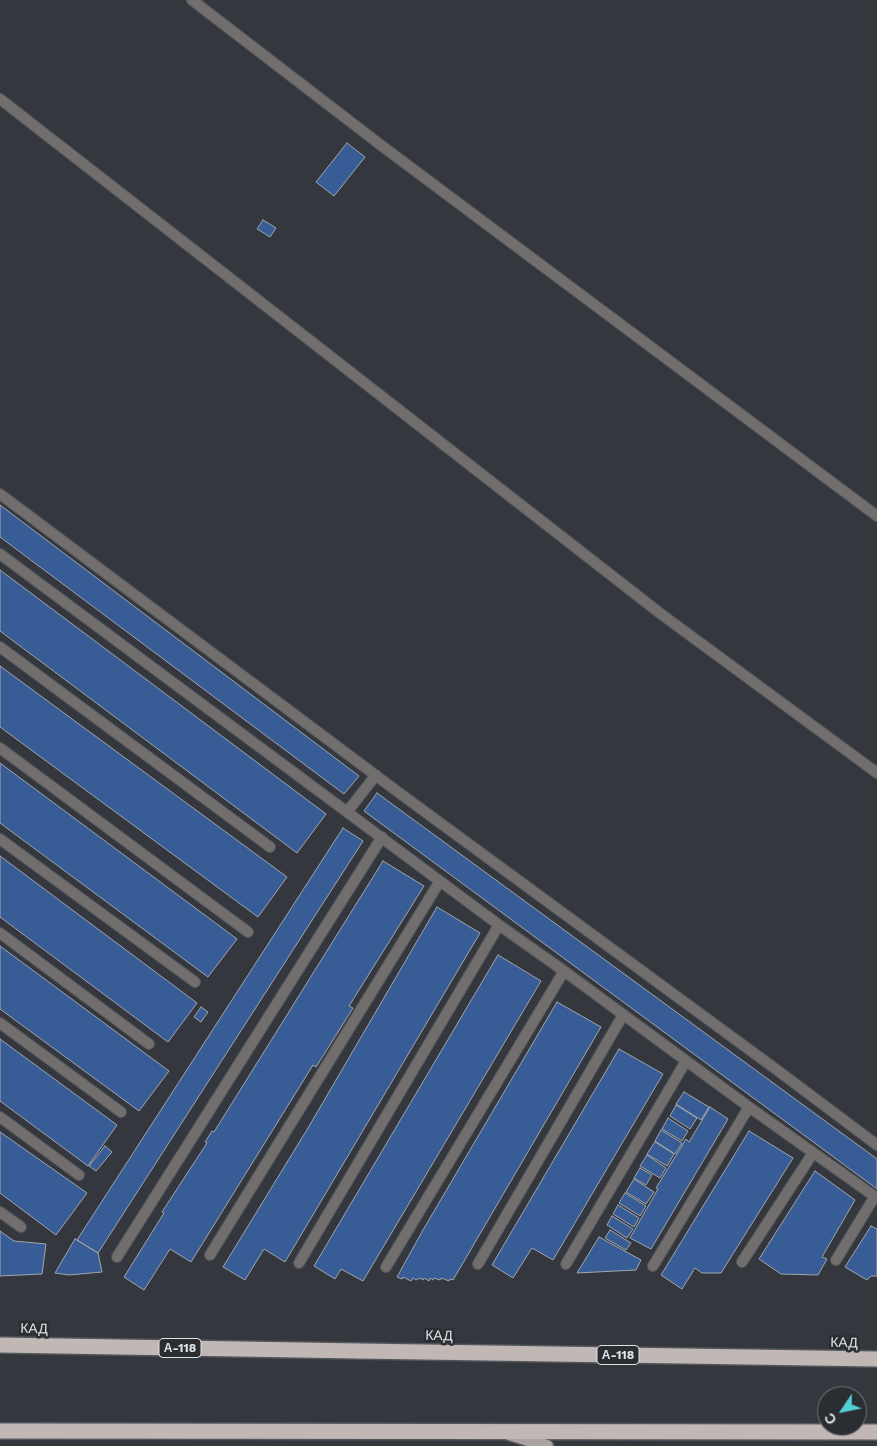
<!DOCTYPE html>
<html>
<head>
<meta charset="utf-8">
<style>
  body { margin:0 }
  #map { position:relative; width:877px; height:1446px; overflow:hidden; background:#34383e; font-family:"Work Sans",sans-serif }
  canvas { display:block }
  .north { position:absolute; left:817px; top:1386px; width:50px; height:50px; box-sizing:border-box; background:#2a2e33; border:1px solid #72767a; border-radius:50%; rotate:236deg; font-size:14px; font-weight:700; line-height:20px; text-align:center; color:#dfe2e5 }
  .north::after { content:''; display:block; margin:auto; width:18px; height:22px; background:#52ccd5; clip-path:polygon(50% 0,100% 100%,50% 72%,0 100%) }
</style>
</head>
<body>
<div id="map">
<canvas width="877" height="1446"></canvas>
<div class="north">С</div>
</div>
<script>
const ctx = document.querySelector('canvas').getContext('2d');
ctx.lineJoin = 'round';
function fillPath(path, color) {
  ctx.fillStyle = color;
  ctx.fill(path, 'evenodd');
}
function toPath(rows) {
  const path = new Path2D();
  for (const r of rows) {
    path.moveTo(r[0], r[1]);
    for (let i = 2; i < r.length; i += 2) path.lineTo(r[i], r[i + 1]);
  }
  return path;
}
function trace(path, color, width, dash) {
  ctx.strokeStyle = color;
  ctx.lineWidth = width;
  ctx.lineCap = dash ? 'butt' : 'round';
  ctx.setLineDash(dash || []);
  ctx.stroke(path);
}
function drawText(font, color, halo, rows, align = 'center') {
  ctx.font = font + ' "Work Sans",sans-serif';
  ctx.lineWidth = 5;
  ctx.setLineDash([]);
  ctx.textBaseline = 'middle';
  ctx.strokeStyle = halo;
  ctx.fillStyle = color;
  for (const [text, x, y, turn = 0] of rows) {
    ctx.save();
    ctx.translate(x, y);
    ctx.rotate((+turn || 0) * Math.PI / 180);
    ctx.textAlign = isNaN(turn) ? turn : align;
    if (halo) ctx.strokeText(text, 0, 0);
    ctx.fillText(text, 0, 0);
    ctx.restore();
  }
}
const building = toPath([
  [347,143,365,157,334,196,316,182,347,143],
  [263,220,276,228,270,237,257,229,263,220],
  [0,505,359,776,344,794,0,537,0,505],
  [0,570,326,814,297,853,0,631,0,570],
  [0,666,287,877,258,917,0,727,0,666],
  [0,763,237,939,208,977,0,823,0,763],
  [377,793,877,1159,877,1189,364,811,377,793],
  [343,828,363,841,98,1253,77,1240,343,828],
  [0,856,197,1003,168,1042,0,917,0,856],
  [383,861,424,886,349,1006,353,1008,316,1067,313,1065,191,1262,170,1249,144,1290,124,1277,164,1213,162,1212,207,1143,205,1142,212,1131,214,1132,383,861],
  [437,907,480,933,285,1262,264,1249,245,1280,223,1267,308,1128,437,907],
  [0,946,169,1071,139,1111,0,1009,0,946],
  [498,955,541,981,363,1281,341,1269,335,1279,314,1266,498,955],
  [557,1002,601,1027,453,1280,450,1279,449,1281,441,1278,440,1280,434,1278,433,1280,430,1278,429,1281,424,1278,423,1280,420,1278,416,1280,413,1278,411,1281,403,1277,402,1279,397,1277,423,1230,557,1002],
  [201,1007,208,1012,201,1022,194,1017,201,1007],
  [0,1039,117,1125,88,1166,0,1101,0,1039],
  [619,1049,663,1074,553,1260,532,1248,513,1278,492,1265,619,1049],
  [684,1092,709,1107,701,1120,676,1104,684,1092],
  [676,1105,697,1118,690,1129,670,1116,676,1105],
  [710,1107,728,1119,651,1249,630,1238,658,1189,656,1188,686,1139,689,1142,710,1107],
  [668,1118,688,1131,682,1141,662,1129,668,1118],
  [661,1130,682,1143,675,1154,655,1141,661,1130],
  [749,1131,793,1158,721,1273,702,1273,695,1268,682,1289,661,1275,749,1131],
  [0,1132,87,1193,56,1235,0,1193,0,1132],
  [655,1142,674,1154,667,1166,647,1154,655,1142],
  [105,1146,112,1152,96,1171,89,1166,105,1146],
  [647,1155,666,1168,660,1178,640,1166,647,1155],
  [640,1168,652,1175,646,1185,634,1178,640,1168],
  [815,1171,855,1200,822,1257,827,1259,818,1275,781,1274,759,1259,815,1171],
  [634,1179,654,1192,646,1204,626,1192,634,1179],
  [625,1193,646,1206,640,1216,619,1203,625,1193],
  [618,1205,639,1218,634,1227,613,1214,618,1205],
  [612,1216,633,1229,627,1238,607,1225,612,1216],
  [871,1226,877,1229,877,1276,871,1276,867,1280,845,1267,871,1226],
  [610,1230,631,1243,626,1250,605,1238,610,1230],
  [0,1231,14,1241,46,1244,42,1274,0,1276,0,1231],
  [599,1237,641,1260,636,1270,577,1273,599,1237],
  [75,1239,98,1253,102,1272,69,1275,55,1273,75,1239]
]);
const service = toPath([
  [192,0,382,146,877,516],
  [0,99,661,614,877,773],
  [0,494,398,792,777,1070,877,1145],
  [0,554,499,925,564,971,749,1107,877,1198],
  [0,647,270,847],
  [0,748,248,932],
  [347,812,376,775],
  [0,839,195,982],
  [0,933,149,1044],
  [0,1023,121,1112],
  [0,1117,79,1175],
  [0,1212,21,1227],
  [210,1255,440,881],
  [117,1257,382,837],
  [836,1260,875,1196],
  [742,1262,813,1153],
  [299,1263,499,925],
  [478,1264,623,1015],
  [566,1264,686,1061],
  [653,1266,749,1107],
  [386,1267,564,971]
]);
const primary = toPath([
  [509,1434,547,1446]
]);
const motorway = toPath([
  [0,1345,359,1351],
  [0,1431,877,1432]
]);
const motorwayBridge = toPath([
  [359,1351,877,1359]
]);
const shields = [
  [180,1348,42],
  [618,1355,42]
];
const shieldNames = [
  ["А-118",180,1348],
  ["А-118",618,1355]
];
const streetNames = [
  ["КАД",34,1329,1],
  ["КАД",439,1336,1],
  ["КАД",844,1343,1]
];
fillPath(building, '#385d96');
trace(building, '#a1a5ac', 1);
trace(service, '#53575c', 12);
trace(primary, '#53575c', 15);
trace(motorway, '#53575c', 18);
trace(service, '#726e6d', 10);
trace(primary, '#aaa3a1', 12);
trace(motorway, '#c1b7b5', 15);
trace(motorwayBridge, '#53575c', 18, []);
trace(motorwayBridge, '#c1b7b5', 15);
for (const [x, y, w] of shields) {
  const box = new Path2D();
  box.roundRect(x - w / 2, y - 9.5, w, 19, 4);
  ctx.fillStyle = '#2a2e33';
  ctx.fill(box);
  trace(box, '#dfe2e5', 1);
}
drawText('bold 12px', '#dfe2e5', null, shieldNames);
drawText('14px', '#dfe2e5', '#2a2e33', streetNames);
</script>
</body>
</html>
